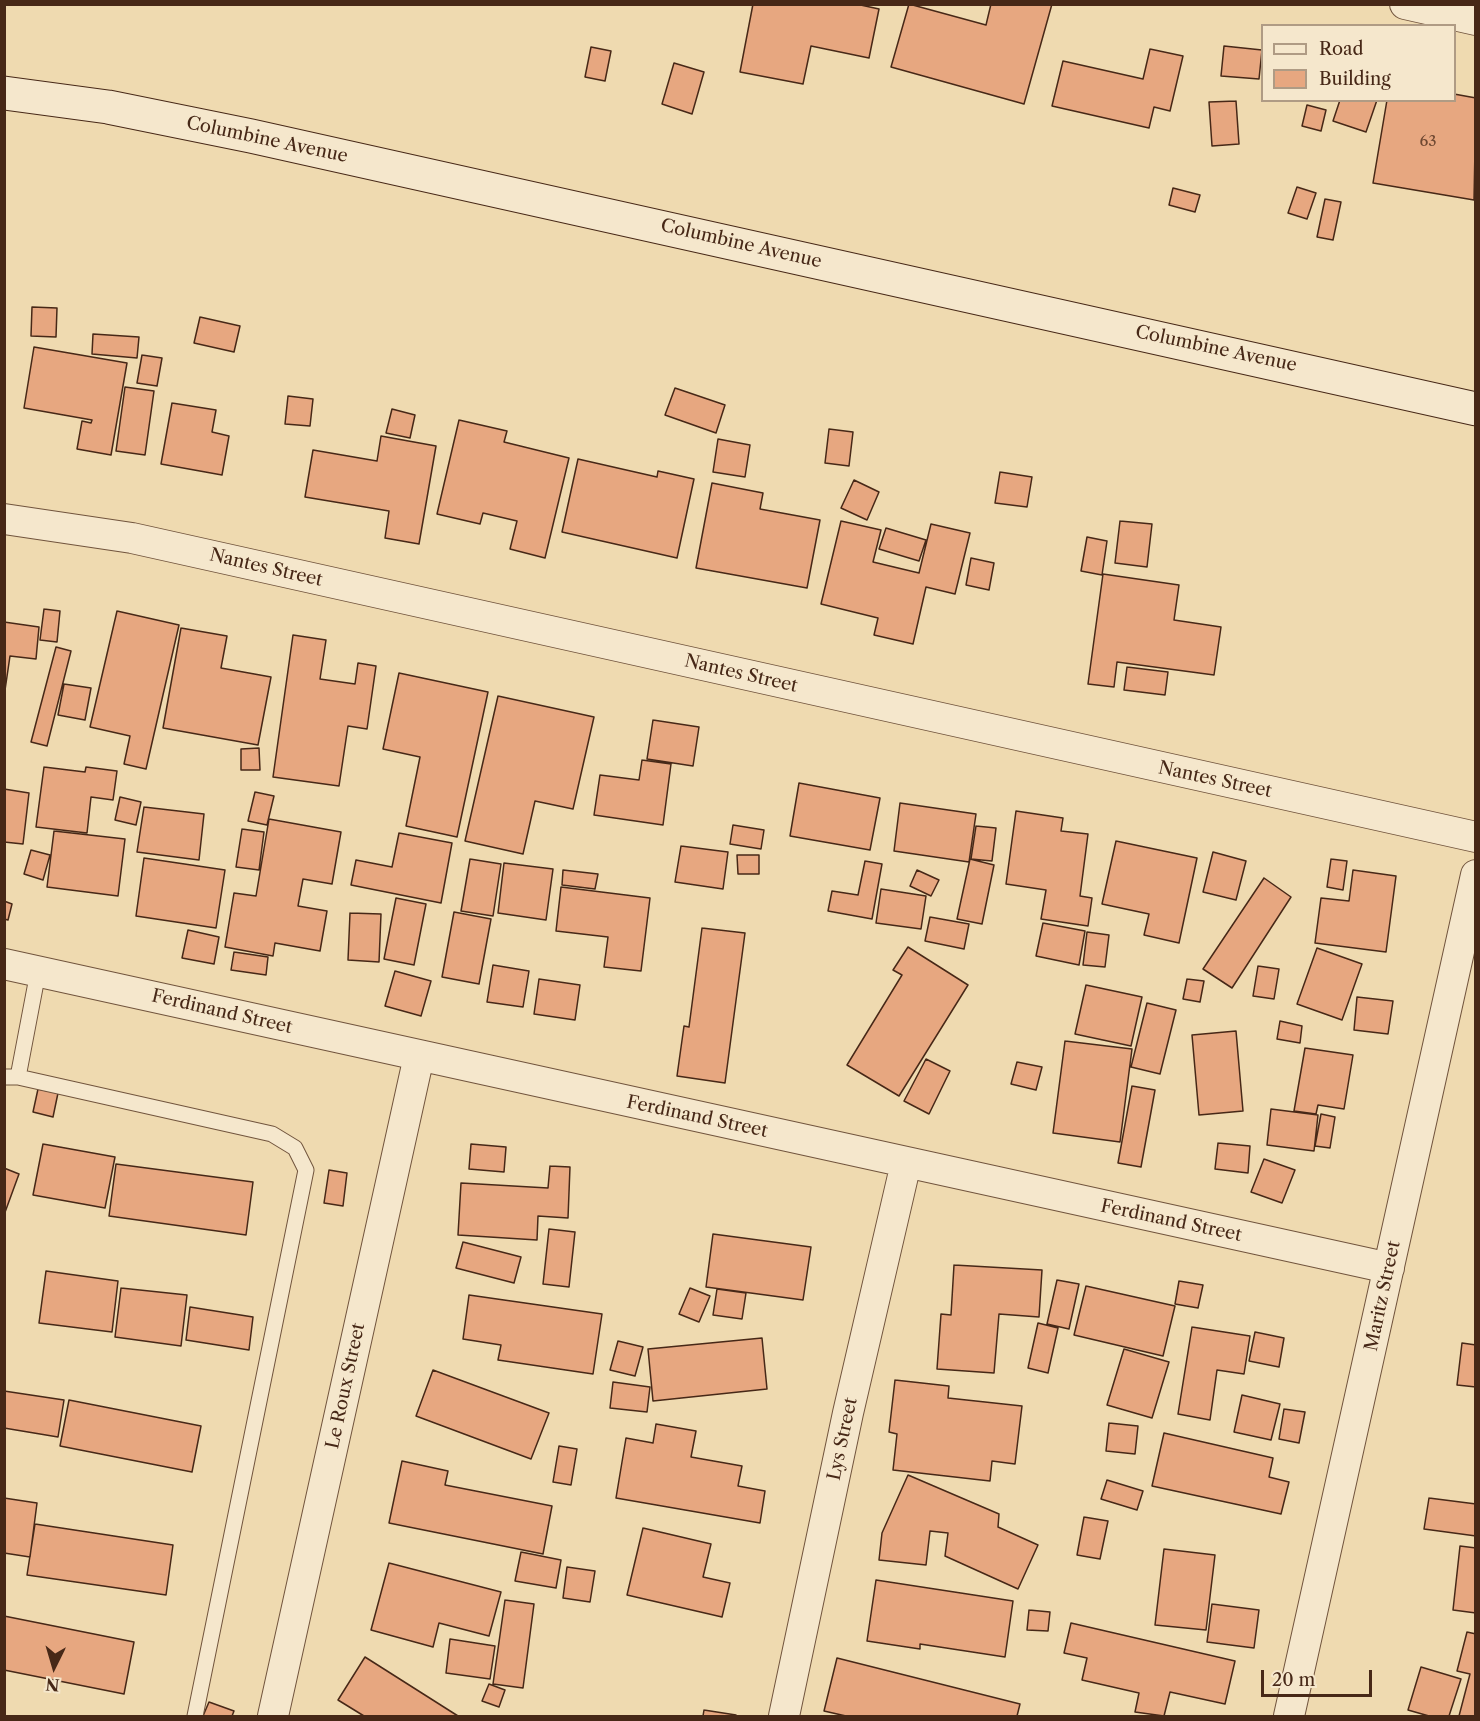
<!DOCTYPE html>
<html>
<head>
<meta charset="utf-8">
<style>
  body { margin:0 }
  #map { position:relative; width:1480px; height:1721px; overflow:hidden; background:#efdab0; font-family:"Libre Caslon Text",serif }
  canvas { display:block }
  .frame { position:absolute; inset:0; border:6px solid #472817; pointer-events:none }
  .legend { position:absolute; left:1261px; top:24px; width:195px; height:78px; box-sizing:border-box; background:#f5e7cc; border:2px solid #af9b84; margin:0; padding:8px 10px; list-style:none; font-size:18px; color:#472817 }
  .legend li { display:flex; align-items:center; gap:12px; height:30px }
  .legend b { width:30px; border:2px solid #af9b84 }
  .north { position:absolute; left:24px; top:1637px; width:60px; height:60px; -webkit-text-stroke:4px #f5e7cc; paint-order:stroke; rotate:185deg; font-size:16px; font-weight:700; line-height:24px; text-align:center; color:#472817 }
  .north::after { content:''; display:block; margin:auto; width:21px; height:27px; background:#472817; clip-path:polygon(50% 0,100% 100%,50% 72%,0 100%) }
  .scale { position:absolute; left:1261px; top:1670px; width:111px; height:27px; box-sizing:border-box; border:3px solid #472817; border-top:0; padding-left:8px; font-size:18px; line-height:21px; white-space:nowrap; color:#472817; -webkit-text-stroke:4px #f5e7cc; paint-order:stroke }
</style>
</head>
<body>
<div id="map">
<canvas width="1480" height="1721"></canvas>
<div class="frame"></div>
<ul class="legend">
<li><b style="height:8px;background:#f5e7cc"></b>Road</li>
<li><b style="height:16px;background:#e7a780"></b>Building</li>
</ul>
<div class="north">N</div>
<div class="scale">20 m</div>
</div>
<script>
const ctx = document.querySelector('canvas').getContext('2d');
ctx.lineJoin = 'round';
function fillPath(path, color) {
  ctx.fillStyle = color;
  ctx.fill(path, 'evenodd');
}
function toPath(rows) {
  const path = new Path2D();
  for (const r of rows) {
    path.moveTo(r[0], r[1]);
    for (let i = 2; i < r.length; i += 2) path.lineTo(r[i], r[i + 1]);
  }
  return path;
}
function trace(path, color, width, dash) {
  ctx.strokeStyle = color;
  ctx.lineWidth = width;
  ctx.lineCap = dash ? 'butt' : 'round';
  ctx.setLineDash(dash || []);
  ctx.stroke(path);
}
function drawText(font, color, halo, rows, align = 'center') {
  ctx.font = font + ' "Libre Caslon Text",serif';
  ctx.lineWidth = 6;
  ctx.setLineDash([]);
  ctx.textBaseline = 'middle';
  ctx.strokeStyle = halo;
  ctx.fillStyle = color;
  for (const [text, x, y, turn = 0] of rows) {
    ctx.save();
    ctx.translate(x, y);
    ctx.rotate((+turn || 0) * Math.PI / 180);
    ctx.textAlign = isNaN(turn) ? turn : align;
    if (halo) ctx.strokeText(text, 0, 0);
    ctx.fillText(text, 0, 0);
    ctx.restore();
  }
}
const building = toPath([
  [753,4,856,4,879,9,869,58,811,46,803,84,740,72,753,4],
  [909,4,986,25,991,4,1052,4,1024,104,891,67,909,4],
  [1224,46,1262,50,1259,79,1221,76,1224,46],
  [591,47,611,51,605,81,585,77,591,47],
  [1150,49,1183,56,1170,111,1154,107,1149,128,1052,106,1063,61,1143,79,1150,49],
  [674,63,704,72,692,114,662,104,674,63],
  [1454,94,1476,98,1474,200,1373,183,1387,100,1454,100,1454,94],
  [1340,100,1377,100,1366,132,1333,121,1340,100],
  [1236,101,1239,144,1212,146,1209,102,1236,101],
  [1307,105,1326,110,1321,131,1302,126,1307,105],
  [1297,187,1316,193,1307,219,1288,213,1297,187],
  [1173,188,1200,195,1195,212,1169,205,1173,188],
  [1325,199,1341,202,1333,240,1317,237,1325,199],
  [32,307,57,308,56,337,31,336,32,307],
  [200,317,240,326,234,352,194,343,200,317],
  [93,334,139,337,137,358,92,354,93,334],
  [34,347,127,363,111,455,77,449,82,421,91,423,92,420,24,408,34,347],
  [142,355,162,358,157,386,137,383,142,355],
  [125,387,154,391,145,455,116,451,125,387],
  [675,388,725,405,716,433,665,415,675,388],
  [288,396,313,399,310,426,285,424,288,396],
  [172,403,216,410,212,432,229,436,222,475,161,464,172,403],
  [392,409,415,415,410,438,386,433,392,409],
  [459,420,507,431,504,442,569,458,545,558,510,549,517,521,483,513,480,524,437,514,459,420],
  [829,429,853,432,849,466,825,463,829,429],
  [381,436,436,446,419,544,385,538,389,511,305,497,313,450,377,461,381,436],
  [718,439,750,445,745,477,713,472,718,439],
  [578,459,657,477,658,471,694,479,677,558,562,532,578,459],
  [1000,472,1032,477,1027,507,995,503,1000,472],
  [854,480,879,492,867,520,841,508,854,480],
  [712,483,763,493,760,509,820,520,807,588,696,568,712,483],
  [841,521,881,530,873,562,919,573,931,524,970,533,955,594,926,587,913,644,874,635,878,618,821,604,841,521],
  [1120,521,1152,524,1147,567,1115,563,1120,521],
  [886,528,926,540,919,561,879,549,886,528],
  [1087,537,1107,541,1102,575,1081,571,1087,537],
  [971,558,994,563,989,590,966,585,971,558],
  [1103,574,1179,585,1174,620,1221,627,1214,675,1117,662,1114,687,1088,684,1103,574],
  [44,609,60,611,57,642,40,640,44,609],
  [117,611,179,625,146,769,124,764,130,736,90,727,117,611],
  [4,622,39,627,36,659,10,656,4,697,4,622],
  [181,628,227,636,221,668,271,677,258,745,163,728,181,628],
  [293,635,326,640,320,679,355,684,358,663,376,666,367,729,348,726,339,786,273,777,293,635],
  [56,647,71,651,47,746,31,742,56,647],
  [1127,667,1168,672,1165,695,1124,690,1127,667],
  [399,673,488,692,457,837,406,826,420,757,383,749,399,673],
  [64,684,91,688,85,720,58,715,64,684],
  [498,696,594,717,573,809,535,801,523,854,465,841,498,696],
  [653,720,699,727,693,766,647,759,653,720],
  [259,748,260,770,241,770,241,749,259,748],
  [642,760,671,764,663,825,594,815,600,775,639,780,642,760],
  [44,767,85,772,86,767,117,771,113,800,91,797,87,833,36,827,44,767],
  [799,783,880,798,870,850,790,836,799,783],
  [4,789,29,793,23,844,4,842,4,789],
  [255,792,274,796,267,825,248,821,255,792],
  [120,797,141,802,136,825,115,820,120,797],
  [900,803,976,814,969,862,894,851,900,803],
  [144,807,204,814,199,860,137,852,144,807],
  [1016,811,1063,818,1061,831,1088,834,1080,896,1092,898,1088,926,1041,919,1046,890,1006,884,1016,811],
  [269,819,341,832,332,884,303,879,298,906,327,911,320,951,275,943,273,956,225,947,234,893,256,896,269,819],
  [733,825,764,830,761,849,730,844,733,825],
  [976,826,996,828,992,861,971,859,976,826],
  [242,829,264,832,259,870,236,867,242,829],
  [54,831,125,839,118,896,47,887,54,831],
  [399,833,452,843,441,903,351,885,356,860,392,867,399,833],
  [1116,841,1197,858,1179,943,1144,935,1149,914,1102,904,1116,841],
  [681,846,728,852,723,889,675,882,681,846],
  [31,850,50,855,43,880,24,874,31,850],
  [1213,852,1246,861,1236,900,1203,892,1213,852],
  [737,855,759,855,759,874,738,874,737,855],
  [144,858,225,870,216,928,136,916,144,858],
  [470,859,501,864,493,916,461,911,470,859],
  [970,859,994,865,982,924,957,919,970,859],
  [1331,859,1347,861,1343,890,1327,887,1331,859],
  [865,861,882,864,872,919,828,911,832,891,858,895,865,861],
  [504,863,553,869,546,920,498,913,504,863],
  [563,870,598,874,595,889,562,885,563,870],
  [917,870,939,880,931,896,910,886,917,870],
  [1353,870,1396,876,1386,952,1315,943,1321,898,1349,901,1353,870],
  [1264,878,1291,897,1232,988,1203,969,1264,878],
  [561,887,650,898,641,971,604,967,608,937,556,931,561,887],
  [881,889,926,896,921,929,876,923,881,889],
  [396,898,426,904,414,965,384,959,396,898],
  [4,901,12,904,8,920,4,919,4,901],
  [454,912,491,919,479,984,442,977,454,912],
  [350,913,381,914,379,962,348,960,350,913],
  [930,917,969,924,964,949,925,941,930,917],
  [1043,923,1085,931,1079,965,1036,956,1043,923],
  [702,928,745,933,725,1083,677,1076,684,1026,689,1027,702,928],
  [188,930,219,937,214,964,182,958,188,930],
  [1087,932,1109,935,1105,967,1083,965,1087,932],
  [908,947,968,985,899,1096,847,1065,902,975,893,970,908,947],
  [1317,948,1362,964,1342,1020,1297,1004,1317,948],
  [234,952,268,957,266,975,231,970,234,952],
  [493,965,529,971,523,1007,487,1002,493,965],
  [1258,966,1279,969,1274,999,1253,996,1258,966],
  [395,971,431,981,421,1016,385,1006,395,971],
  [539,979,580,985,575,1020,534,1014,539,979],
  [1187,979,1204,981,1200,1002,1183,999,1187,979],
  [1086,985,1142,997,1131,1046,1075,1034,1086,985],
  [1357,997,1393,1001,1388,1034,1354,1030,1357,997],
  [1147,1003,1176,1010,1160,1074,1131,1067,1147,1003],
  [1280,1021,1302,1026,1300,1043,1277,1039,1280,1021],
  [1236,1031,1243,1111,1199,1115,1192,1035,1236,1031],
  [1065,1041,1132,1049,1120,1142,1053,1133,1065,1041],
  [1305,1048,1353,1055,1344,1109,1318,1105,1316,1114,1294,1111,1305,1048],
  [926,1059,950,1071,929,1114,904,1101,926,1059],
  [1017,1062,1042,1067,1036,1090,1011,1084,1017,1062],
  [1132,1086,1155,1090,1141,1167,1118,1163,1132,1086],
  [38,1089,58,1093,53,1117,33,1112,38,1089],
  [1271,1109,1318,1115,1314,1151,1267,1145,1271,1109],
  [1321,1114,1335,1117,1330,1148,1315,1146,1321,1114],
  [1218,1143,1250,1146,1248,1173,1215,1169,1218,1143],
  [43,1144,115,1157,105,1208,33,1195,43,1144],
  [471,1144,506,1147,504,1172,469,1169,471,1144],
  [1264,1159,1295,1170,1282,1203,1251,1192,1264,1159],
  [116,1164,253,1182,246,1235,109,1216,116,1164],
  [550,1166,570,1167,568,1218,538,1216,537,1240,458,1235,461,1183,548,1188,550,1166],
  [4,1168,19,1174,4,1215,4,1168],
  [329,1170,347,1173,343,1206,324,1203,329,1170],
  [549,1229,575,1232,569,1287,543,1284,549,1229],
  [713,1234,811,1247,803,1300,706,1287,713,1234],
  [463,1242,521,1257,514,1283,456,1268,463,1242],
  [954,1265,1042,1270,1039,1317,999,1314,994,1373,937,1369,941,1314,951,1315,954,1265],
  [46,1271,118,1281,112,1332,39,1323,46,1271],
  [1057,1280,1079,1284,1069,1329,1047,1324,1057,1280],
  [1179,1281,1203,1285,1198,1308,1175,1304,1179,1281],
  [1086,1286,1175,1306,1163,1356,1074,1335,1086,1286],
  [121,1288,187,1295,181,1346,115,1337,121,1288],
  [690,1288,710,1296,699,1322,679,1314,690,1288],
  [717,1289,746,1293,742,1319,713,1315,717,1289],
  [469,1295,602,1314,593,1374,498,1360,501,1345,463,1339,469,1295],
  [190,1307,253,1317,249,1350,186,1340,190,1307],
  [1038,1323,1058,1328,1048,1373,1028,1368,1038,1323],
  [1192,1327,1250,1336,1244,1374,1217,1370,1210,1420,1178,1414,1192,1327],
  [1255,1332,1284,1338,1279,1367,1249,1361,1255,1332],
  [762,1338,767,1389,653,1401,648,1349,762,1338],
  [618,1341,643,1347,635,1376,610,1370,618,1341],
  [1462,1343,1476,1345,1476,1387,1457,1385,1462,1343],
  [1124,1349,1169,1362,1152,1418,1107,1405,1124,1349],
  [433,1370,549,1413,531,1459,416,1416,433,1370],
  [895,1380,949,1386,948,1398,1022,1406,1015,1464,992,1461,990,1481,893,1470,897,1434,889,1432,895,1380],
  [613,1382,650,1387,647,1412,610,1408,613,1382],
  [4,1391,64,1400,58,1437,4,1428,4,1391],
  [1242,1395,1280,1404,1271,1440,1234,1432,1242,1395],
  [69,1400,201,1426,192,1472,60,1446,69,1400],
  [1284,1409,1305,1412,1299,1443,1279,1439,1284,1409],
  [1109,1423,1138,1426,1135,1454,1106,1451,1109,1423],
  [656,1424,696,1431,691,1457,742,1466,738,1486,765,1491,760,1523,616,1498,626,1438,653,1443,656,1424],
  [1164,1433,1273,1458,1269,1477,1289,1482,1281,1514,1152,1486,1164,1433],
  [559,1446,577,1449,571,1485,553,1482,559,1446],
  [402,1461,448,1471,445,1485,552,1506,543,1554,389,1523,402,1461],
  [908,1475,999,1514,998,1527,1038,1545,1018,1589,945,1556,948,1533,930,1531,926,1565,879,1560,882,1533,908,1475],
  [1107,1480,1143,1491,1137,1510,1101,1499,1107,1480],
  [4,1498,37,1503,30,1557,4,1553,4,1498],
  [1429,1498,1476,1504,1476,1536,1424,1529,1429,1498],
  [1084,1517,1108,1521,1100,1559,1077,1555,1084,1517],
  [35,1524,173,1545,166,1595,27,1575,35,1524],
  [643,1528,711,1544,703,1577,730,1583,722,1617,627,1595,643,1528],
  [1460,1546,1476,1548,1476,1613,1453,1610,1460,1546],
  [1164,1549,1215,1555,1206,1630,1155,1625,1164,1549],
  [521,1552,561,1560,556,1588,515,1581,521,1552],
  [389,1563,501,1592,489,1636,439,1623,433,1647,371,1630,389,1563],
  [567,1567,595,1571,590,1602,563,1598,567,1567],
  [876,1580,1013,1601,1005,1657,920,1644,920,1649,867,1641,876,1580],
  [505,1600,534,1604,523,1688,493,1684,505,1600],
  [1212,1604,1259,1610,1254,1648,1207,1642,1212,1604],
  [1029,1610,1050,1612,1048,1631,1027,1630,1029,1610],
  [4,1616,134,1642,124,1694,4,1670,4,1616],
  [1071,1623,1235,1661,1225,1704,1170,1692,1164,1716,1135,1712,1139,1693,1082,1680,1087,1658,1064,1653,1071,1623],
  [1467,1632,1476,1634,1476,1716,1459,1716,1470,1674,1457,1671,1467,1632],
  [450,1639,495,1646,490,1679,446,1673,450,1639],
  [365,1657,458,1716,364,1716,338,1700,365,1657],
  [837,1658,1020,1704,1017,1716,846,1716,824,1711,837,1658],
  [1421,1667,1461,1679,1449,1716,1429,1716,1408,1710,1421,1667],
  [489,1684,505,1690,499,1707,482,1701,489,1684],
  [209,1702,234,1711,232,1716,203,1716,209,1702],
  [704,1710,736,1715,736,1716,703,1716,704,1710]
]);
const service = toPath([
  [4,1077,18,1077,272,1134,295,1148,306,1170,195,1716],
  [18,1077,38,972]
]);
const minor = toPath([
  [1405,4,1476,20],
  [4,519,132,538,1476,837],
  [4,964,1389,1268],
  [273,1716,419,1056],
  [784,1716,848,1413,906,1163],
  [1289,1716,1476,875]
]);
const secondary = toPath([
  [4,93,108,107,251,136,1476,409]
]);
const numberNames = [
  ["63",1428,142]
];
const streetNames = [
  ["Columbine Avenue",267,140,12],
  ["Columbine Avenue",741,244,13],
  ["Columbine Avenue",1216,349,12],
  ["Nantes Street",266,568,13],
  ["Nantes Street",741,674,13],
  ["Nantes Street",1215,780,12],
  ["Ferdinand Street",222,1012,13],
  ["Ferdinand Street",697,1117,12],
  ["Ferdinand Street",1171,1221,12],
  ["Maritz Street",1383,1296,-78],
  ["Le Roux Street",346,1386,-78],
  ["Lys Street",843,1439,-78]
];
fillPath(building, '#e7a780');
trace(building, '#472817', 1.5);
trace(service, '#71543d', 17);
trace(minor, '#71543d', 32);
trace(secondary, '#472817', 35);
trace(service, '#f5e7cc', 15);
trace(minor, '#f5e7cc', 30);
trace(secondary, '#f5e7cc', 33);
drawText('15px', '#6f4831', null, numberNames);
drawText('18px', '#472817', '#f5e7cc', streetNames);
</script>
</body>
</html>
